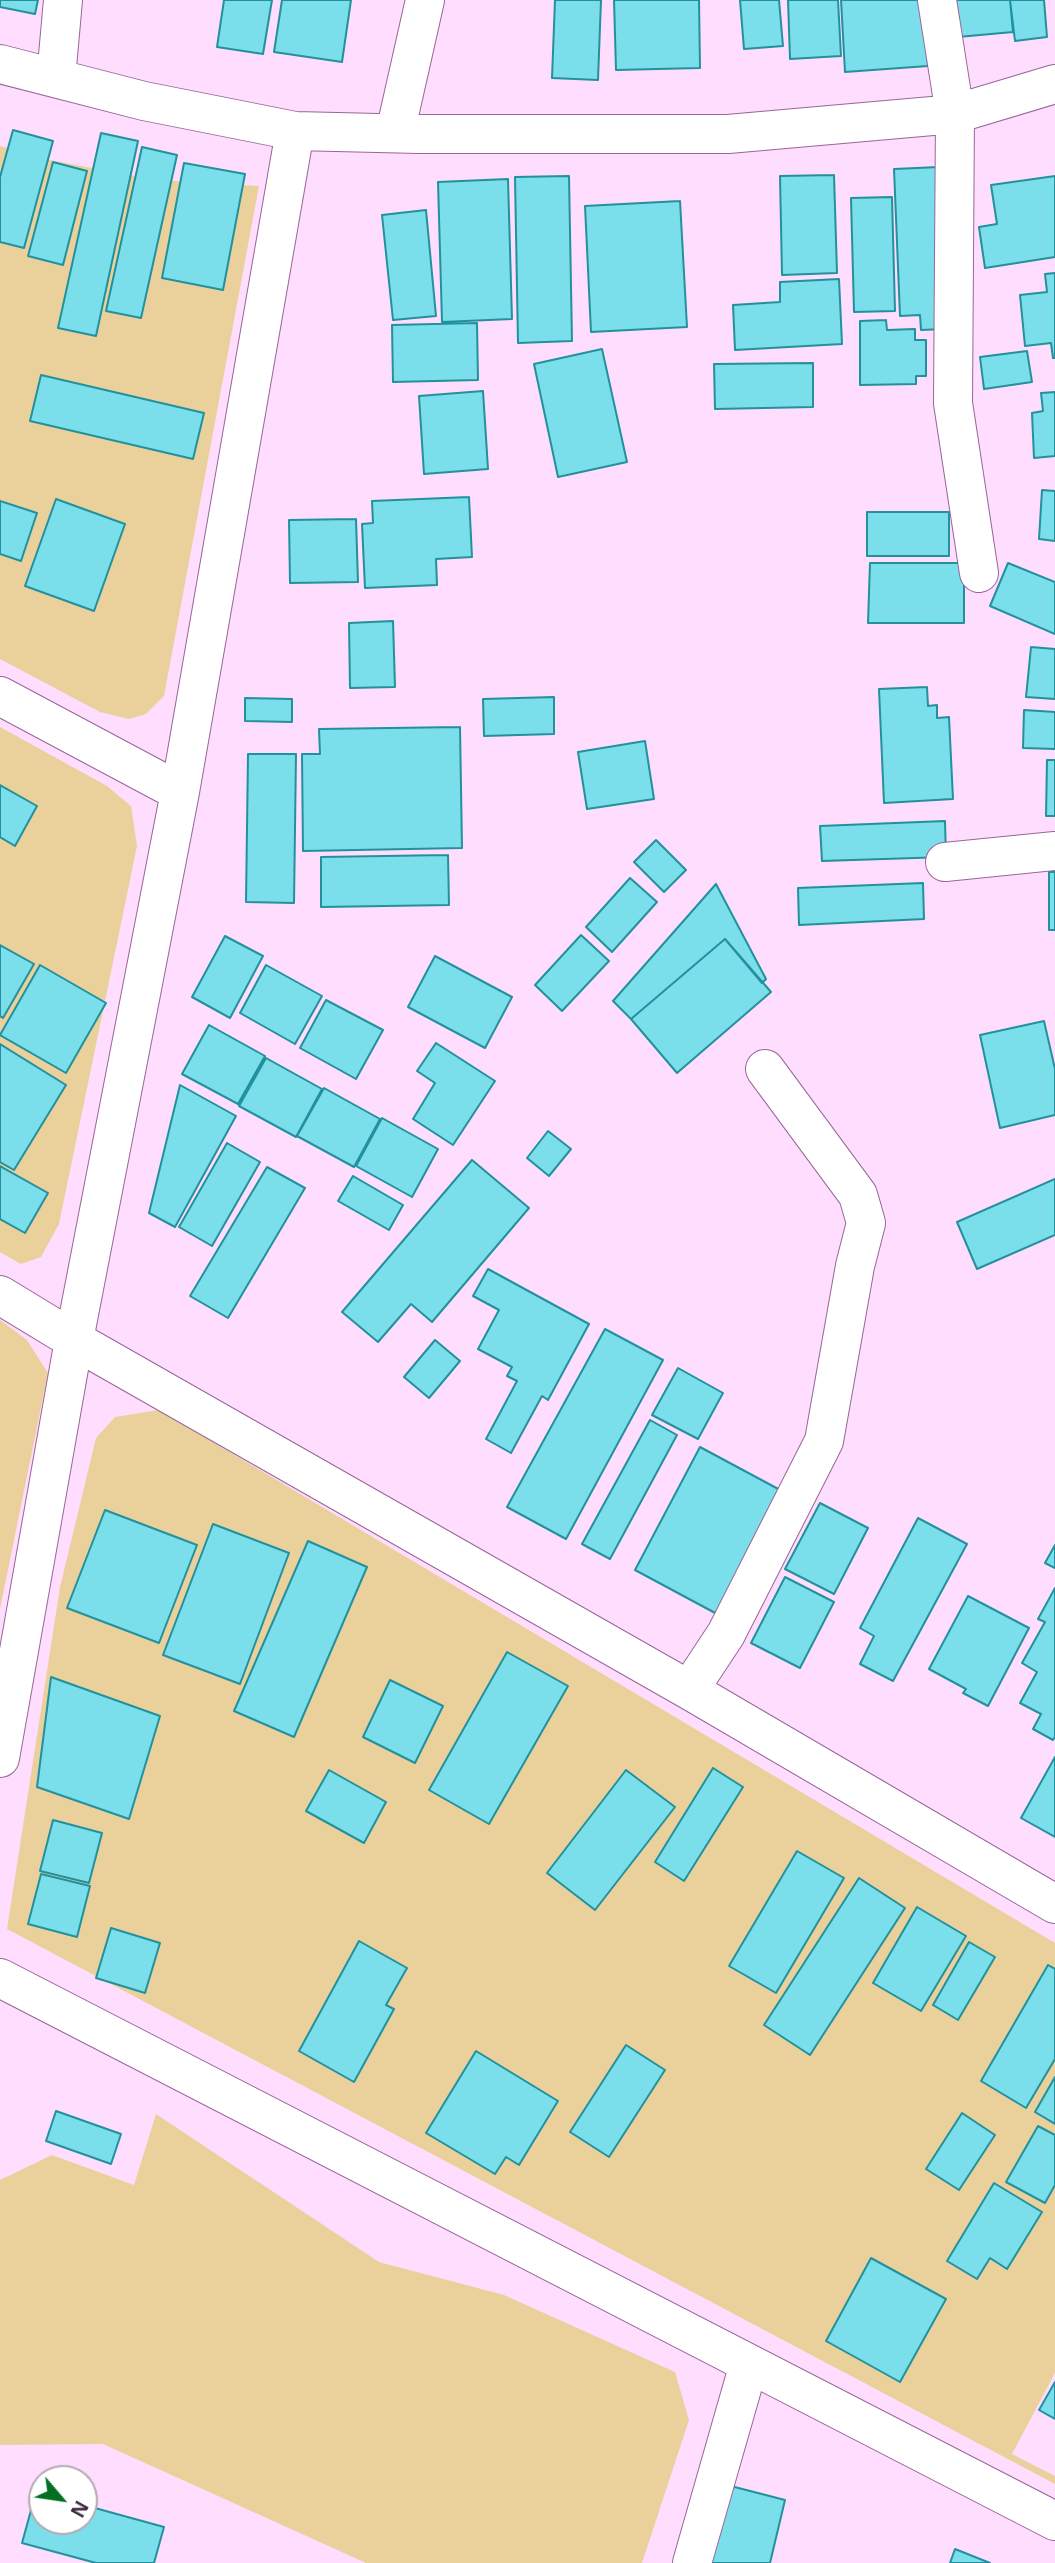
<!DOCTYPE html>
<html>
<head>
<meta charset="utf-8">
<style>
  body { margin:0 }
  #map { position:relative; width:1055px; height:2563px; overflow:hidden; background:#ffddfe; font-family:"Noto Sans",sans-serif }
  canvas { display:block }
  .north { position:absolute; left:28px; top:2465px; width:70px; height:70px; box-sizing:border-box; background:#fff; border:2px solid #b3abb3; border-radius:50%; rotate:119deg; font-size:19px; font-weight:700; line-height:28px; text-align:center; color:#422c42 }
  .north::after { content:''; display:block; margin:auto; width:24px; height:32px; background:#027022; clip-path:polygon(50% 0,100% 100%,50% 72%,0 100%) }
</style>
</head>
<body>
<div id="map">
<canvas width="1055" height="2563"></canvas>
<div class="north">N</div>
</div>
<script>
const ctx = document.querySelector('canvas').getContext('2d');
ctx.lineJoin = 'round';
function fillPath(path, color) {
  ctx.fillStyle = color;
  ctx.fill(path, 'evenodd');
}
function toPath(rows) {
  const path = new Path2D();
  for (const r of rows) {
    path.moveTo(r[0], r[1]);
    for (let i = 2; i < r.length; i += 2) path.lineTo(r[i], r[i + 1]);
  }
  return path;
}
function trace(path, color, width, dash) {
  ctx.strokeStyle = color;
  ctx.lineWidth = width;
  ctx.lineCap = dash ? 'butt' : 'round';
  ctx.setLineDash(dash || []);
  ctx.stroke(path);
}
const green = toPath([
  [0,146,44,159,157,180,259,186,164,696,146,714,129,719,100,712,0,659],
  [0,727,107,786,131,806,137,846,59,1224,41,1257,21,1264,0,1252],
  [0,1320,27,1340,48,1373,0,1609],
  [159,1410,1055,1943,1055,2373,1012,2454,1055,2476,1055,2484,7,1929,60,1587,96,1438,115,1417],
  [156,2114,379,2262,504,2295,675,2372,689,2420,642,2563,366,2563,103,2444,0,2445,0,2180,52,2155,134,2185]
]);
const building = toPath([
  [0,0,38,0,35,14,0,7,0,0],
  [224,0,272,0,263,54,217,47,224,0],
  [282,0,351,0,342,62,274,52,282,0],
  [555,0,601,0,598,80,552,78,555,0],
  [614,0,699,0,700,68,616,70,614,0],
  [740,0,779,0,783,46,744,49,740,0],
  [788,0,838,0,841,56,790,59,788,0],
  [841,0,924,0,928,66,845,72,841,0],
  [955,0,1010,0,1013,32,958,37,955,0],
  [1010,0,1044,0,1047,37,1015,41,1010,0],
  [13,130,53,141,24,248,0,242,0,177,13,130],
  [101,133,138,141,96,336,58,328,101,133],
  [142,147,177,155,141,318,106,311,142,147],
  [53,162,87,171,63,265,28,256,53,162],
  [184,163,245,174,223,290,162,278,184,163],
  [939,167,945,329,921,330,920,315,900,316,894,169,939,167],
  [834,175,837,273,782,275,780,176,834,175],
  [569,176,572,341,518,343,515,177,569,176],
  [1055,176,1055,257,985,268,979,227,997,224,991,185,1055,176],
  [508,179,512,319,442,322,438,182,508,179],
  [892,197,895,311,854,312,851,198,892,197],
  [680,201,687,327,591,332,585,206,680,201],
  [426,210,436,316,393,320,382,215,426,210],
  [1055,273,1055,358,1053,358,1051,343,1025,346,1020,295,1047,292,1045,274,1055,273],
  [839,279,842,344,735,350,733,305,780,302,780,282,839,279],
  [886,320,887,330,915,329,915,340,926,340,926,376,916,376,916,384,860,385,860,321,886,320],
  [477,323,478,380,393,382,392,325,477,323],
  [602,349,627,462,558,477,534,364,602,349],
  [1027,351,1032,382,984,389,980,357,1027,351],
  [813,363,813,407,715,409,714,364,813,363],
  [41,375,204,413,193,459,30,421,41,375],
  [483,391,488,469,424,474,419,396,483,391],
  [1055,392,1055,456,1034,458,1032,413,1043,411,1041,393,1055,392],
  [1042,490,1055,491,1055,541,1039,539,1042,490],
  [469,497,472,557,436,559,437,585,365,588,362,524,373,523,372,501,469,497],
  [56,499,125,524,94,611,25,586,56,499],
  [0,501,37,513,21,561,0,554,0,501],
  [867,512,949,512,949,556,867,556,867,512],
  [356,519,358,582,290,583,289,520,356,519],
  [870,563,964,563,964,623,868,623,870,563],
  [1008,563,1055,582,1055,634,990,606,1008,563],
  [393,621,395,687,350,688,349,623,393,621],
  [1031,647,1055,649,1055,699,1026,697,1031,647],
  [927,687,928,706,937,705,937,718,949,717,953,799,884,803,879,689,927,687],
  [554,697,554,734,484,736,483,699,554,697],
  [245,698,292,699,292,722,245,721,245,698],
  [1024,710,1055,712,1055,749,1023,748,1024,710],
  [460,727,462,848,303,851,302,754,320,754,319,729,460,727],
  [645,741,654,799,587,809,578,752,645,741],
  [248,754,296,754,294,903,246,902,248,754],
  [1047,760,1055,760,1055,816,1046,816,1047,760],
  [0,785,37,806,15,846,0,837,0,785],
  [945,821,946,857,822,861,820,826,945,821],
  [656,840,686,870,664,892,634,862,656,840],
  [448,855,449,905,321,907,321,857,448,855],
  [1049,872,1055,872,1055,930,1049,930,1049,872],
  [630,878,657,902,612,952,586,927,630,878],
  [923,883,924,919,799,925,798,888,923,883],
  [716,884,766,979,762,983,725,939,631,1019,613,1001,716,884],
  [581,935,609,961,562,1011,535,985,581,935],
  [225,936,263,956,230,1018,192,997,225,936],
  [725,939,771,992,677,1073,631,1019,725,939],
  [0,945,34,964,3,1018,0,1016,0,945],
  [435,956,512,997,485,1048,408,1007,435,956],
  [40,965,106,1003,66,1073,0,1035,40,965],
  [266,965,322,996,295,1044,240,1013,266,965],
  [326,1000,383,1030,356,1079,300,1048,326,1000],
  [1044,1021,1055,1069,1055,1115,1000,1128,980,1035,1044,1021],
  [209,1025,265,1056,238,1104,182,1074,209,1025],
  [436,1043,495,1081,453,1145,413,1119,435,1083,417,1071,436,1043],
  [0,1044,66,1085,14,1170,0,1162,0,1044],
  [266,1058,322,1089,296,1137,239,1106,266,1058],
  [180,1085,236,1116,175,1227,149,1213,180,1085],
  [324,1088,380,1119,354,1167,297,1136,324,1088],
  [382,1118,438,1149,412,1197,356,1166,382,1118],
  [548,1131,571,1149,549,1176,527,1158,548,1131],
  [227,1143,260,1162,212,1246,179,1227,227,1143],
  [472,1160,529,1208,432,1322,411,1304,378,1342,342,1312,472,1160],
  [0,1166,48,1193,25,1233,0,1219,0,1166],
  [267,1167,305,1188,228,1318,190,1296,267,1167],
  [353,1176,403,1205,389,1230,338,1201,353,1176],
  [1055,1179,1055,1235,977,1269,957,1222,1055,1179],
  [488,1269,589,1324,548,1400,542,1396,511,1453,486,1439,517,1381,507,1376,512,1367,478,1349,499,1310,473,1296,488,1269],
  [605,1329,663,1360,566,1539,507,1507,605,1329],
  [435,1340,460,1361,429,1398,404,1377,435,1340],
  [678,1368,723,1393,698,1439,652,1415,678,1368],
  [650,1420,677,1435,610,1559,582,1544,650,1420],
  [700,1447,782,1491,717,1614,635,1570,700,1447],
  [820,1503,868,1528,834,1594,785,1569,820,1503],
  [105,1510,197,1545,159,1643,67,1608,105,1510],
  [918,1518,967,1544,893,1681,860,1664,874,1636,860,1628,918,1518],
  [213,1524,289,1553,240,1684,163,1655,213,1524],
  [308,1541,367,1567,294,1737,234,1711,308,1541],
  [1055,1545,1055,1568,1045,1563,1055,1545],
  [785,1577,834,1602,800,1668,751,1643,785,1577],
  [1055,1588,1055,1737,1053,1740,1033,1729,1041,1714,1020,1703,1037,1672,1022,1663,1045,1622,1038,1619,1055,1588],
  [968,1596,1029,1628,988,1706,963,1693,966,1689,929,1669,968,1596],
  [507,1652,568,1686,489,1824,429,1790,507,1652],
  [51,1677,160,1716,129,1819,37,1787,51,1677],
  [390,1680,443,1706,415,1763,363,1737,390,1680],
  [1055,1757,1055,1837,1021,1818,1055,1757],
  [713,1768,743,1787,684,1881,655,1862,713,1768],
  [329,1770,386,1802,364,1843,306,1811,329,1770],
  [626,1770,675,1807,595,1910,547,1873,626,1770],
  [53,1820,102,1833,89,1883,40,1871,53,1820],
  [797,1851,844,1878,776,1993,729,1966,797,1851],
  [41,1874,90,1886,77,1937,28,1924,41,1874],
  [859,1878,905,1908,810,2055,764,2025,859,1878],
  [917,1907,966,1936,921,2011,873,1983,917,1907],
  [111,1928,160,1943,145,1993,96,1978,111,1928],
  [359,1941,407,1968,386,2005,394,2009,354,2082,299,2051,359,1941],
  [969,1942,995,1957,958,2020,933,2005,969,1942],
  [1048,1965,1055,1969,1055,2059,1026,2108,981,2081,1048,1965],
  [626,2045,665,2070,609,2157,570,2132,626,2045],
  [476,2051,558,2101,519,2165,506,2157,495,2174,426,2133,476,2051],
  [1055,2077,1055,2124,1035,2112,1055,2077],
  [56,2111,121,2134,111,2164,46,2141,56,2111],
  [962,2113,995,2135,959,2190,926,2169,962,2113],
  [1038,2126,1055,2135,1055,2185,1045,2203,1006,2182,1038,2126],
  [994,2183,1042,2212,1007,2269,990,2258,977,2279,947,2261,994,2183],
  [871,2258,946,2299,900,2382,826,2341,871,2258],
  [1055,2382,1055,2419,1039,2410,1055,2382],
  [723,2484,785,2500,770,2563,703,2563,723,2484],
  [36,2492,42,2493,42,2521,84,2521,84,2505,164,2527,154,2563,96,2563,22,2543,36,2492],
  [955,2549,990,2563,950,2563,955,2549]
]);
const minor = toPath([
  [937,0,955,114,953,403,979,573],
  [0,64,144,101,295,131,419,134,728,134,955,114,1055,84],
  [56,78,63,0],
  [395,133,425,0],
  [0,696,180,792],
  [945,862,1055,851],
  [0,1295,74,1340,689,1690,1055,1904],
  [689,1690,726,1634,824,1441,855,1266,866,1223,858,1195,765,1069],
  [0,1758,74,1340,180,792,295,131],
  [0,1978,1055,2521],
  [692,2563,749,2364]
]);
fillPath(green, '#ead19c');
fillPath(building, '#7bdeeb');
trace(building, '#22919d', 2);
trace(minor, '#986699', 40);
trace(minor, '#fff', 38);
</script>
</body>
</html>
